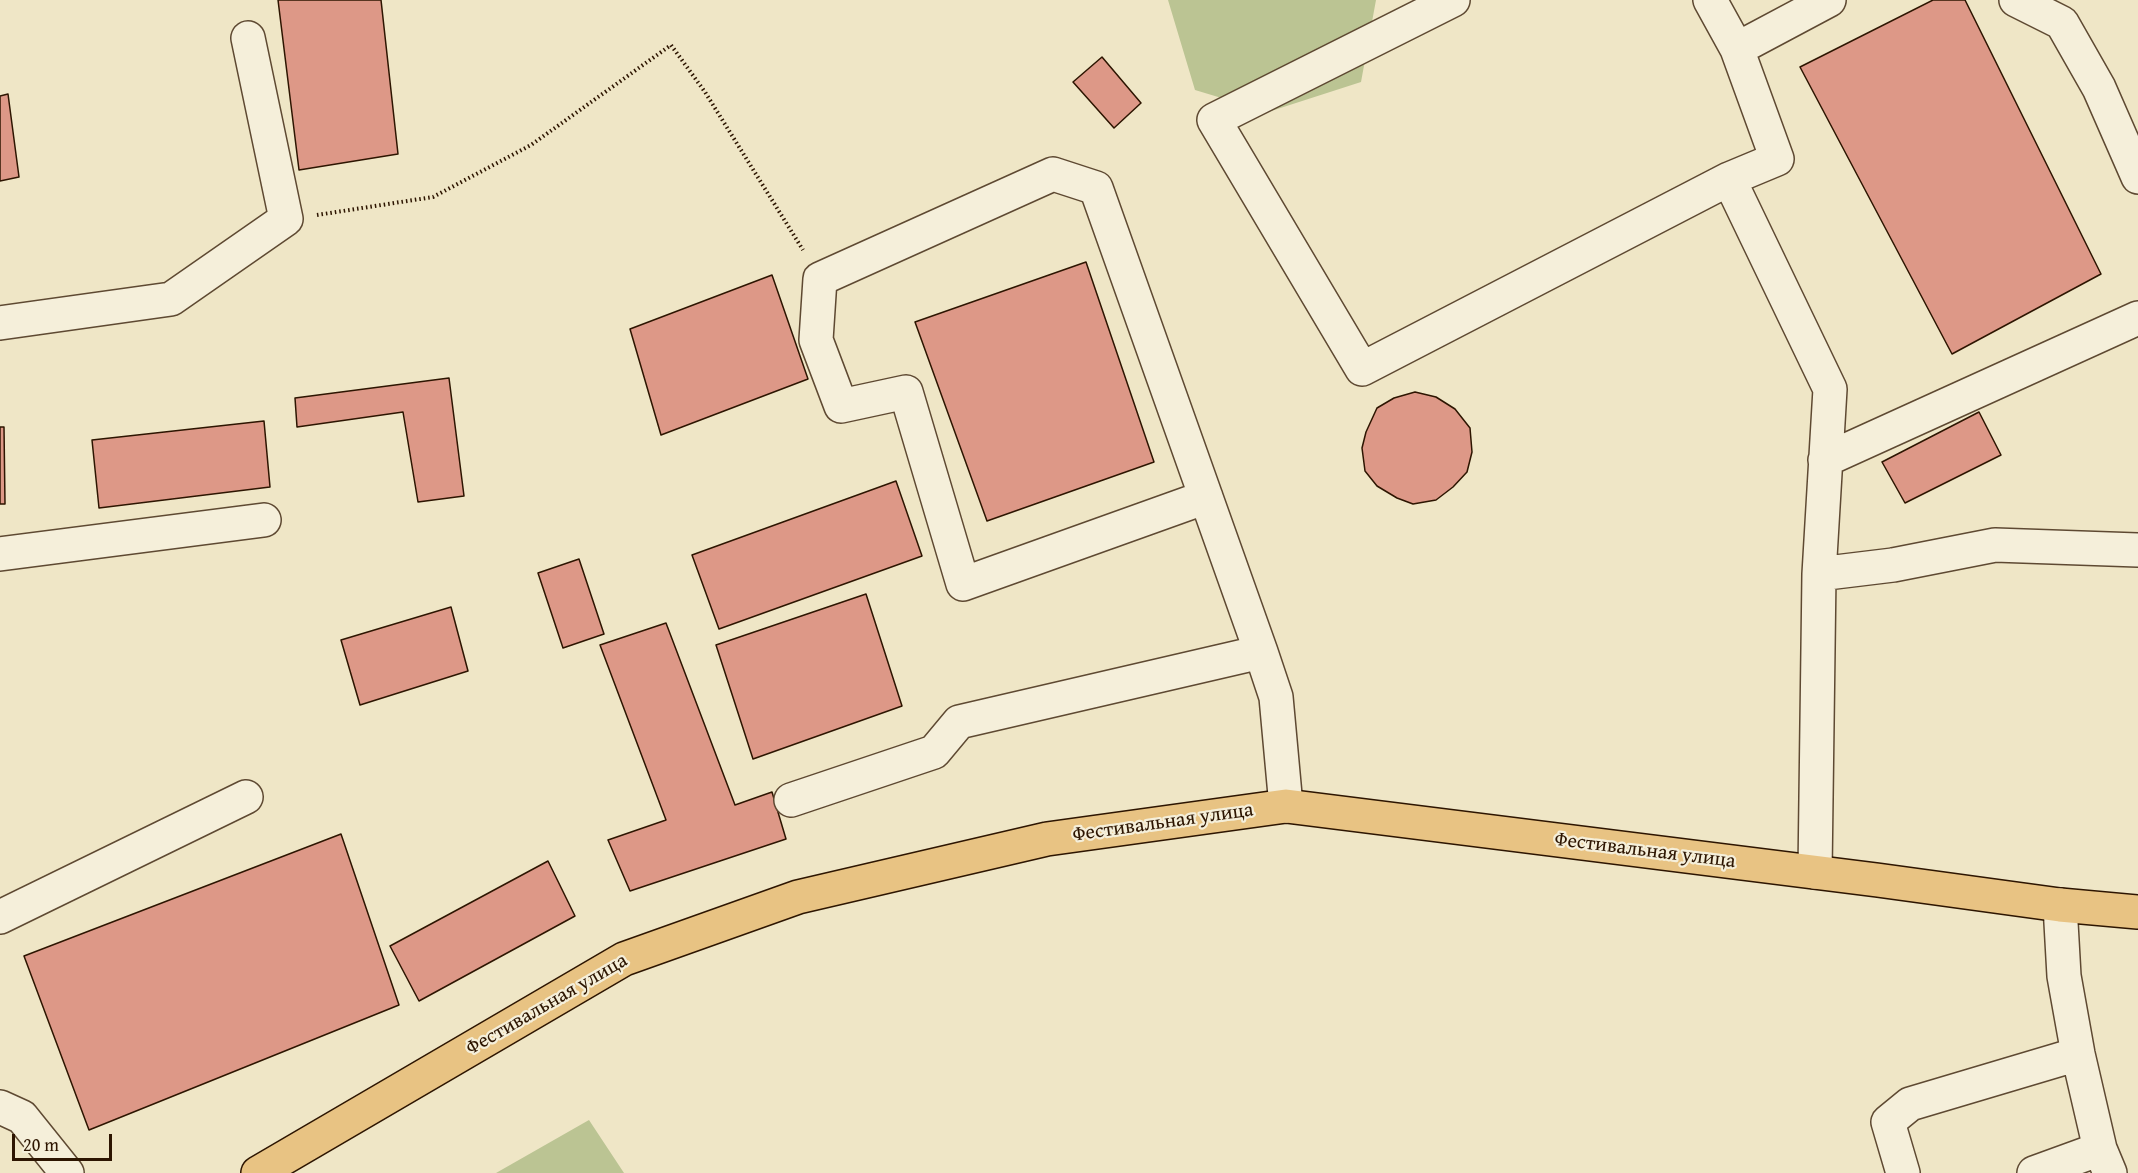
<!DOCTYPE html>
<html>
<head>
<meta charset="utf-8">
<style>
  body { margin:0 }
  #map { position:relative; width:2138px; height:1173px; overflow:hidden; background:#efe6c6; font-family:"Gentium Book Plus",serif }
  canvas { display:block }
  .scale { position:absolute; left:12px; top:1134px; width:100px; height:27px; box-sizing:border-box; border:3px solid #2d1501; border-top:0; padding-left:8px; font-size:18px; line-height:21px; white-space:nowrap; color:#2d1501; -webkit-text-stroke:4px #f5efda; paint-order:stroke }
</style>
</head>
<body>
<div id="map">
<canvas width="2138" height="1173"></canvas>
<div class="scale">20 m</div>
</div>
<script>
const ctx = document.querySelector('canvas').getContext('2d');
ctx.lineJoin = 'round';
function fillPath(path, color) {
  ctx.fillStyle = color;
  ctx.fill(path, 'evenodd');
}
function toPath(rows) {
  const path = new Path2D();
  for (const r of rows) {
    path.moveTo(r[0], r[1]);
    for (let i = 2; i < r.length; i += 2) path.lineTo(r[i], r[i + 1]);
  }
  return path;
}
function trace(path, color, width, dash) {
  ctx.strokeStyle = color;
  ctx.lineWidth = width;
  ctx.lineCap = dash ? 'butt' : 'round';
  ctx.setLineDash(dash || []);
  ctx.stroke(path);
}
function drawText(font, color, halo, rows, align = 'center') {
  ctx.font = font + ' "Gentium Book Plus",serif';
  ctx.lineWidth = 4.5;
  ctx.setLineDash([]);
  ctx.textBaseline = 'middle';
  ctx.strokeStyle = halo;
  ctx.fillStyle = color;
  for (const [text, x, y, turn = 0] of rows) {
    ctx.save();
    ctx.translate(x, y);
    ctx.rotate((+turn || 0) * Math.PI / 180);
    ctx.textAlign = isNaN(turn) ? turn : align;
    if (halo) ctx.strokeText(text, 0, 0);
    ctx.fillText(text, 0, 0);
    ctx.restore();
  }
}
const green = toPath([
  [1168,0,1376,0,1361,82,1268,112,1195,90],
  [589,1120,624,1173,496,1173]
]);
const building = toPath([
  [278,0,381,0,398,154,299,170,278,0],
  [1933,0,1965,0,2101,274,1952,354,1800,67,1933,0],
  [1102,57,1141,103,1114,128,1073,82,1102,57],
  [8,94,19,177,0,181,0,96,8,94],
  [1086,262,1154,462,987,521,915,322,1086,262],
  [772,275,808,379,661,435,630,329,772,275],
  [449,378,464,496,418,502,403,412,297,427,295,398,449,378],
  [1415,392,1436,397,1455,409,1470,428,1472,452,1467,472,1453,487,1436,500,1413,504,1397,498,1377,486,1365,471,1362,448,1366,432,1377,408,1394,398,1415,392],
  [1979,412,2001,455,1905,503,1882,462,1979,412],
  [264,421,270,487,99,508,92,440,264,421],
  [0,427,4,427,5,504,0,504,0,427],
  [896,481,922,556,719,629,692,555,896,481],
  [579,559,604,634,563,648,538,573,579,559],
  [866,594,902,706,753,759,716,645,866,594],
  [451,607,468,671,360,705,341,640,451,607],
  [666,623,735,805,772,792,786,839,630,891,608,840,666,820,600,645,666,623],
  [341,834,399,1005,89,1130,24,956,341,834],
  [548,861,575,916,419,1001,390,946,548,861]
]);
const path = toPath([
  [317,215,433,197,531,145,671,45,705,92,803,250]
]);
const minor = toPath([
  [1453,0,1214,120,1362,369,1729,179,1777,159,1737,49,1710,0],
  [2016,0,2062,23,2099,88,2138,177],
  [1737,49,1829,0],
  [1729,179,1830,389,1819,574],
  [0,323,171,299,286,219,248,38],
  [1825,460,2138,318],
  [1206,497,963,584,906,392,841,406,816,340,820,279,1053,174,1096,188,1261,652,1276,697,1286,806],
  [0,554,264,520],
  [791,800,934,752,959,722,1261,652],
  [1815,872,1819,574,1893,565,1995,545,2138,550],
  [2060,905,2064,976,2078,1054,2100,1149,2110,1173],
  [0,917,246,797],
  [0,1107,22,1117,67,1173],
  [1903,1173,1888,1122,1910,1104,2078,1054],
  [2034,1173,2100,1149]
]);
const major = toPath([
  [258,1173,624,959,798,897,1047,839,1286,806,1877,880,2060,905,2138,912]
]);
const streetNames = [
  ["Фестивальная улица",1163,823,-8],
  ["Фестивальная улица",1645,851,7],
  ["Фестивальная улица",547,1005,-30]
];
fillPath(green, '#bbc493');
fillPath(building, '#dd9887');
trace(building, '#2d1501', 1.5);
trace(minor, '#5e4932', 36);
trace(major, '#2d1501', 36);
trace(path, '#2d1501', 4, [1.5, 3]);
trace(minor, '#f5efda', 33);
trace(major, '#e8c383', 33);
drawText('20px', '#2d1501', '#f5efda', streetNames);
</script>
</body>
</html>
